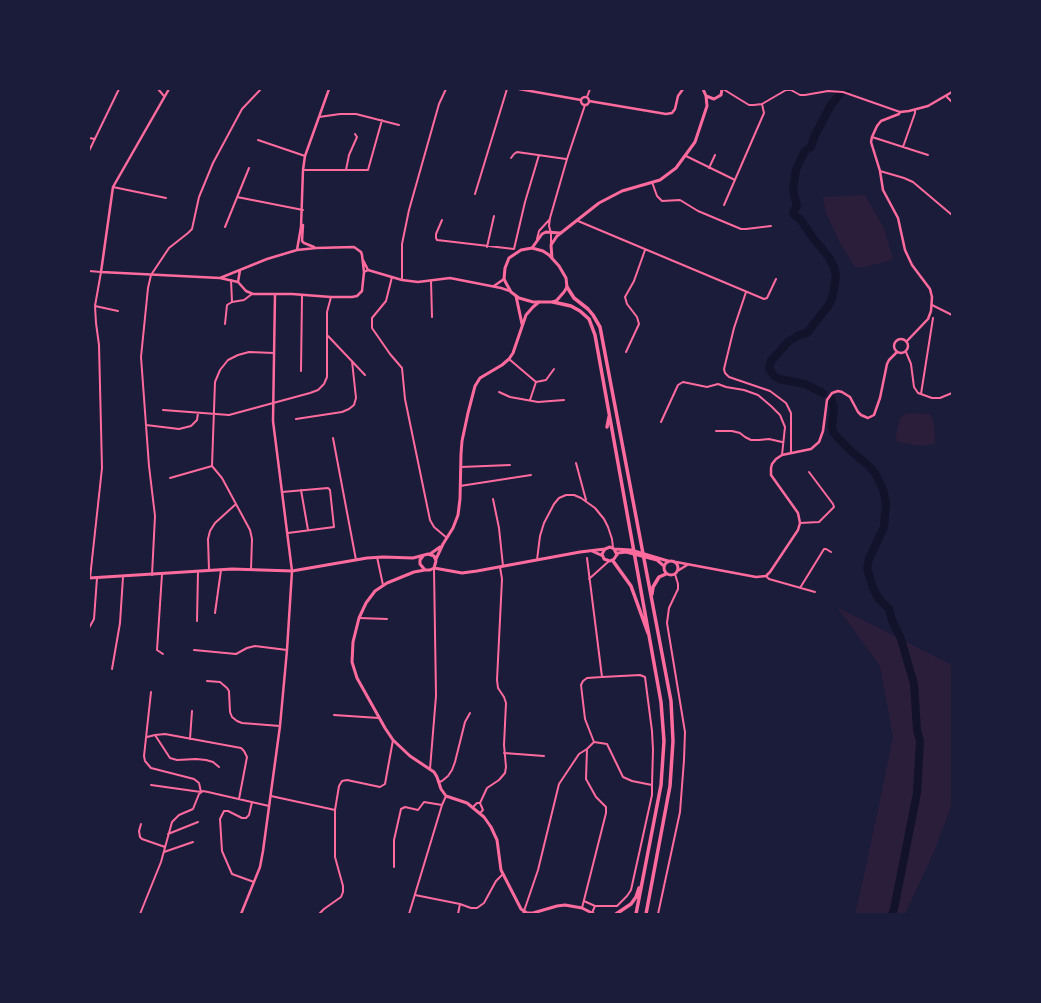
<!DOCTYPE html>
<html>
<head>
<meta charset="utf-8">
<style>
  body { margin:0 }
  #map { position:relative; width:1041px; height:1003px; overflow:hidden; background:#1b1b3a; font-family:Barlow,sans-serif }
  canvas { display:block }
  .frame { position:absolute; inset:0; border:90px solid #1b1b3a; pointer-events:none }
</style>
</head>
<body>
<div id="map">
<canvas width="1041" height="1003"></canvas>
<div class="frame"></div>
</div>
<script>
const ctx = document.querySelector('canvas').getContext('2d');
ctx.lineJoin = 'round';
function fillPath(path, color) {
  ctx.fillStyle = color;
  ctx.fill(path, 'evenodd');
}
function toPath(rows) {
  const path = new Path2D();
  for (const r of rows) {
    if (r.length === 3) {
      path.moveTo(r[0] + r[2], r[1]);
      path.arc(r[0], r[1], r[2], 0, 2 * Math.PI);
      continue;
    }
    path.moveTo(r[0], r[1]);
    for (let i = 2; i < r.length; i += 2) path.lineTo(r[i], r[i + 1]);
  }
  return path;
}
function trace(path, color, width, dash) {
  ctx.strokeStyle = color;
  ctx.lineWidth = width;
  ctx.lineCap = dash ? 'butt' : 'round';
  ctx.setLineDash(dash || []);
  ctx.stroke(path);
}
const green = toPath([
  [865,195,884,228,893,260,865,267,855,267,841,245,826,213,823,197],
  [913,413,930,414,934,422,935,444,920,446,897,442,896,435,900,418,905,414],
  [837,607,952,665,952,804,934,852,905,914,855,914,867,862,893,737,880,666]
]);
const river = toPath([
  [846,90,847,89],
  [823,393,805,384,779,379,773,375,769,368,771,361,788,342,799,335,807,333,830,303,833,294,836,277,834,267,828,256,813,238,801,220,794,215,793,212,797,206,793,190,796,169,805,151,811,147,815,135,831,105,840,94],
  [831,399,834,409,832,425,833,432,839,439,851,451,868,465,875,473,883,489,886,504,884,527,869,559,867,568,873,588,879,599,889,609,892,620,901,639,914,684,917,730,920,741,917,793,894,909,892,914]
]);
const minor = toPath([
  [132,89,145,89],
  [158,89,164,96],
  [723,89,749,105,754,105,762,104,786,90,791,90,800,95,805,95,828,91,843,92,900,112],
  [946,96,952,102],
  [587,97,590,89],
  [319,117,340,114,356,114,399,125],
  [872,137,928,155],
  [89,138,95,139],
  [258,140,305,156],
  [903,147,915,113,915,110],
  [89,151,119,89],
  [686,156,735,180],
  [511,158,514,154,517,152,566,159],
  [709,168,715,155],
  [304,170,368,170,382,120],
  [346,170,349,155,357,137,355,134],
  [880,171,904,178,913,182,952,215],
  [652,182,657,196,662,201,680,200,698,211,741,229,746,229,771,226],
  [113,187,166,198],
  [475,194,507,89],
  [237,197,303,210],
  [724,205,764,113,762,104],
  [442,220,436,234,436,238,437,240,514,249],
  [578,221,764,299,767,298,776,279],
  [225,227,249,168],
  [537,239,539,231,550,219],
  [551,243,551,233,549,226,550,218,567,159,585,105],
  [487,247,494,216],
  [514,249,525,202,539,155],
  [89,271,101,272,95,306,96,323,99,345,102,468,90,578],
  [392,277,386,301,372,318,372,328,390,354,402,368,405,399,430,520,434,527,447,538],
  [231,280,232,302,244,300,252,294],
  [402,280,402,244,409,210,439,104,446,89],
  [431,281,432,317],
  [746,292,734,328,724,369,725,373,729,377,770,391,786,403,791,413,791,452],
  [932,305,952,315],
  [95,306,118,311],
  [225,324,227,305,232,302],
  [328,336,365,375],
  [626,352,639,324,637,317,627,304,625,297,634,281,645,250],
  [906,352,911,364,914,387,918,393,932,398,940,398,952,393],
  [509,359,536,382,530,400],
  [301,371,302,295],
  [536,382,546,380,554,369],
  [499,392,510,397,538,402,564,400],
  [921,394,933,318],
  [163,410,229,415,310,393,318,390,324,384,327,377,327,312,331,297],
  [296,419,342,412,349,409,354,405,356,398,352,361],
  [661,422,678,385,683,382,707,387,718,384,726,387,744,390,758,395,771,406,780,415,785,427,782,455],
  [146,425,179,429,191,426,197,420,198,413],
  [716,431,732,431,740,433,745,437,751,440,759,440,769,439,782,442],
  [333,438,356,560],
  [576,463,586,500],
  [461,467,510,465],
  [170,478,212,466],
  [460,486,531,475],
  [301,490,308,530],
  [282,492,328,488,330,490,334,527,288,533],
  [493,499,499,528,503,566],
  [800,523,819,522,834,507,833,504,809,472],
  [377,557,383,585],
  [587,558,602,677,587,678,583,681,581,685,585,719,594,742],
  [537,560,540,536,544,523,554,504,559,498,566,495,574,495,581,498,595,508,604,519,608,527,612,539,613,548],
  [251,569,252,539,250,530,222,478,212,466,215,382,220,370,228,360,238,355,249,352,274,353],
  [209,570,208,539,210,531,215,523,236,504],
  [162,574,157,650,163,654],
  [152,575,155,516,149,466,141,357,148,288,151,275,169,248,188,233,192,229,199,197,213,163,242,109,261,89],
  [766,576,769,579,815,592],
  [589,579,609,561],
  [800,588,824,549,826,549,831,552],
  [215,613,221,570],
  [359,618,387,619],
  [197,621,198,571],
  [89,628,94,619,97,578],
  [194,650,236,654,247,648,255,646,287,650],
  [112,669,120,623,123,577],
  [602,677,640,675,645,677,652,731,653,750,652,785],
  [207,681,220,682,227,688,229,691,230,712,232,717,237,721,242,723,280,726],
  [334,715,379,718],
  [155,735,170,758,177,760,196,759,206,760,213,762,219,767],
  [147,737,155,735,165,734,241,748,244,751,247,757,239,799],
  [190,739,192,711],
  [504,753,544,756],
  [430,769,436,696,434,569],
  [439,782,442,781,448,776,452,770,455,762,465,722,470,713],
  [151,785,201,792,199,783,194,779,151,768,145,761,144,756,151,692],
  [271,796,335,810],
  [252,802,249,815,246,818,242,818,228,811,224,811,220,819,222,851,232,874,254,882],
  [480,803,487,788,499,780,505,773,506,767,504,745,506,703,504,697,498,688,497,680,502,579,500,567],
  [473,807,477,803,480,803,483,810,480,813],
  [141,824,139,831,140,837,142,839,165,847],
  [168,834,198,822],
  [164,852,193,842],
  [394,867,394,840,401,809,405,807,418,810,424,802,442,805],
  [415,895,460,904,471,908,477,908,484,903,496,881,502,875],
  [584,901,595,906,617,906,627,896,631,890,652,795,652,785,632,781,623,777,607,744,594,742],
  [582,908,606,813,606,807,596,797,586,779,587,749],
  [592,913,595,906],
  [140,914,161,862,172,822,179,815,193,809,199,794,203,791,208,792,269,806],
  [319,914,324,909,341,897,343,892,343,886,335,857,335,810,339,786,342,781,347,780,380,787,385,784,393,740],
  [409,914,442,805,446,796],
  [458,914,460,904],
  [523,914,538,870,559,784,579,754,587,749,594,742],
  [658,914,680,812,684,760,685,732,667,623,669,608,678,589,678,584,675,574]
]);
const tertiary = toPath([
  [169,89,113,187,101,272,220,278,238,282,246,291,253,294,292,294,331,297,352,297,357,296,362,291,364,272,362,255,361,252,354,247,316,248,297,250,267,259,220,278],
  [519,89,581,100],
  [585,101,4],
  [589,101,666,114,672,113,675,109,678,96,683,89],
  [303,225,302,241,304,243,314,247],
  [297,250,301,227,303,170,305,156,329,89],
  [363,260,368,270],
  [364,272,368,270,402,280,418,282,450,278,501,288,510,291],
  [238,282,240,270],
  [494,286,504,279],
  [901,346,7],
  [907,341,928,319,931,311,932,297,930,289,912,265,905,250,898,218,883,190,880,171,871,142,872,137,877,126,881,121,899,114,900,112,909,111,928,106,952,92],
  [676,562,756,577,766,576,770,572,798,530,800,523,798,513,771,475,771,468,772,464,776,459,782,455,811,449,819,442,823,431,827,400,832,393,838,391,842,392,850,397,858,412,861,415,868,418,874,415,880,398,887,364,889,360,897,352],
  [679,570,687,565],
  [241,914,260,867,263,851,280,726,287,650,292,571,273,421,275,294]
]);
const secondary = toPath([
  [516,296,522,324],
  [614,549,631,550,668,561],
  [592,551,603,556],
  [430,554,440,547],
  [617,555,614,549,610,547,605,549,602,554,604,559,610,561,614,559,618,553,626,552,657,560,664,566],
  [423,556,420,560,420,564,425,570],
  [436,559,443,544,453,528,458,515,460,499,461,454,462,441,468,413,475,386,480,378,502,365,509,359,513,353,526,315,533,307,539,302],
  [671,568,7],
  [434,568,462,573,477,571,580,552,605,549],
  [89,578,232,569,292,571,367,558,383,557,413,558,428,554,434,556,436,561,434,568,430,570,425,570,414,572,387,583,375,591,366,603,359,618,353,642,352,662,357,678,385,728,393,740,410,756,434,772,437,777,441,789,446,796,467,803,484,817,491,827,497,840,501,870,521,909,527,913,533,913,557,906,565,905,582,908,594,914]
]);
const primary = toPath([
  [703,89,706,96,714,99,721,95,722,89],
  [532,248,543,251,549,255,559,266,566,278,567,287,564,292,557,300,553,302,533,302,519,298,511,292,506,283,504,279,505,268,509,258,521,250,532,248],
  [532,248,542,234,546,232,560,233],
  [552,258,551,245,557,236,599,203,622,191,660,180,676,168,695,142,707,106,706,96]
]);
const trunk = toPath([
  [567,287,574,298,588,309,593,315,600,327,671,701,673,741,670,786,646,914],
  [553,302,571,306,580,311,589,319,595,335,661,702,664,741,661,785,636,914],
  [607,427,609,417],
  [613,561,631,586,648,633],
  [652,594,653,587,659,577,666,574],
  [616,914,631,904,636,897,639,888]
]);
fillPath(green, '#2a1e3b');
trace(river, '#12122b', 8);
trace(minor, '#ff6b9d', 2);
trace(tertiary, '#ff6b9d', 2.5);
trace(secondary, '#ff6b9d', 3);
trace(primary, '#ff6b9d', 3);
trace(trunk, '#ff6b9d', 3.5);
</script>
</body>
</html>
